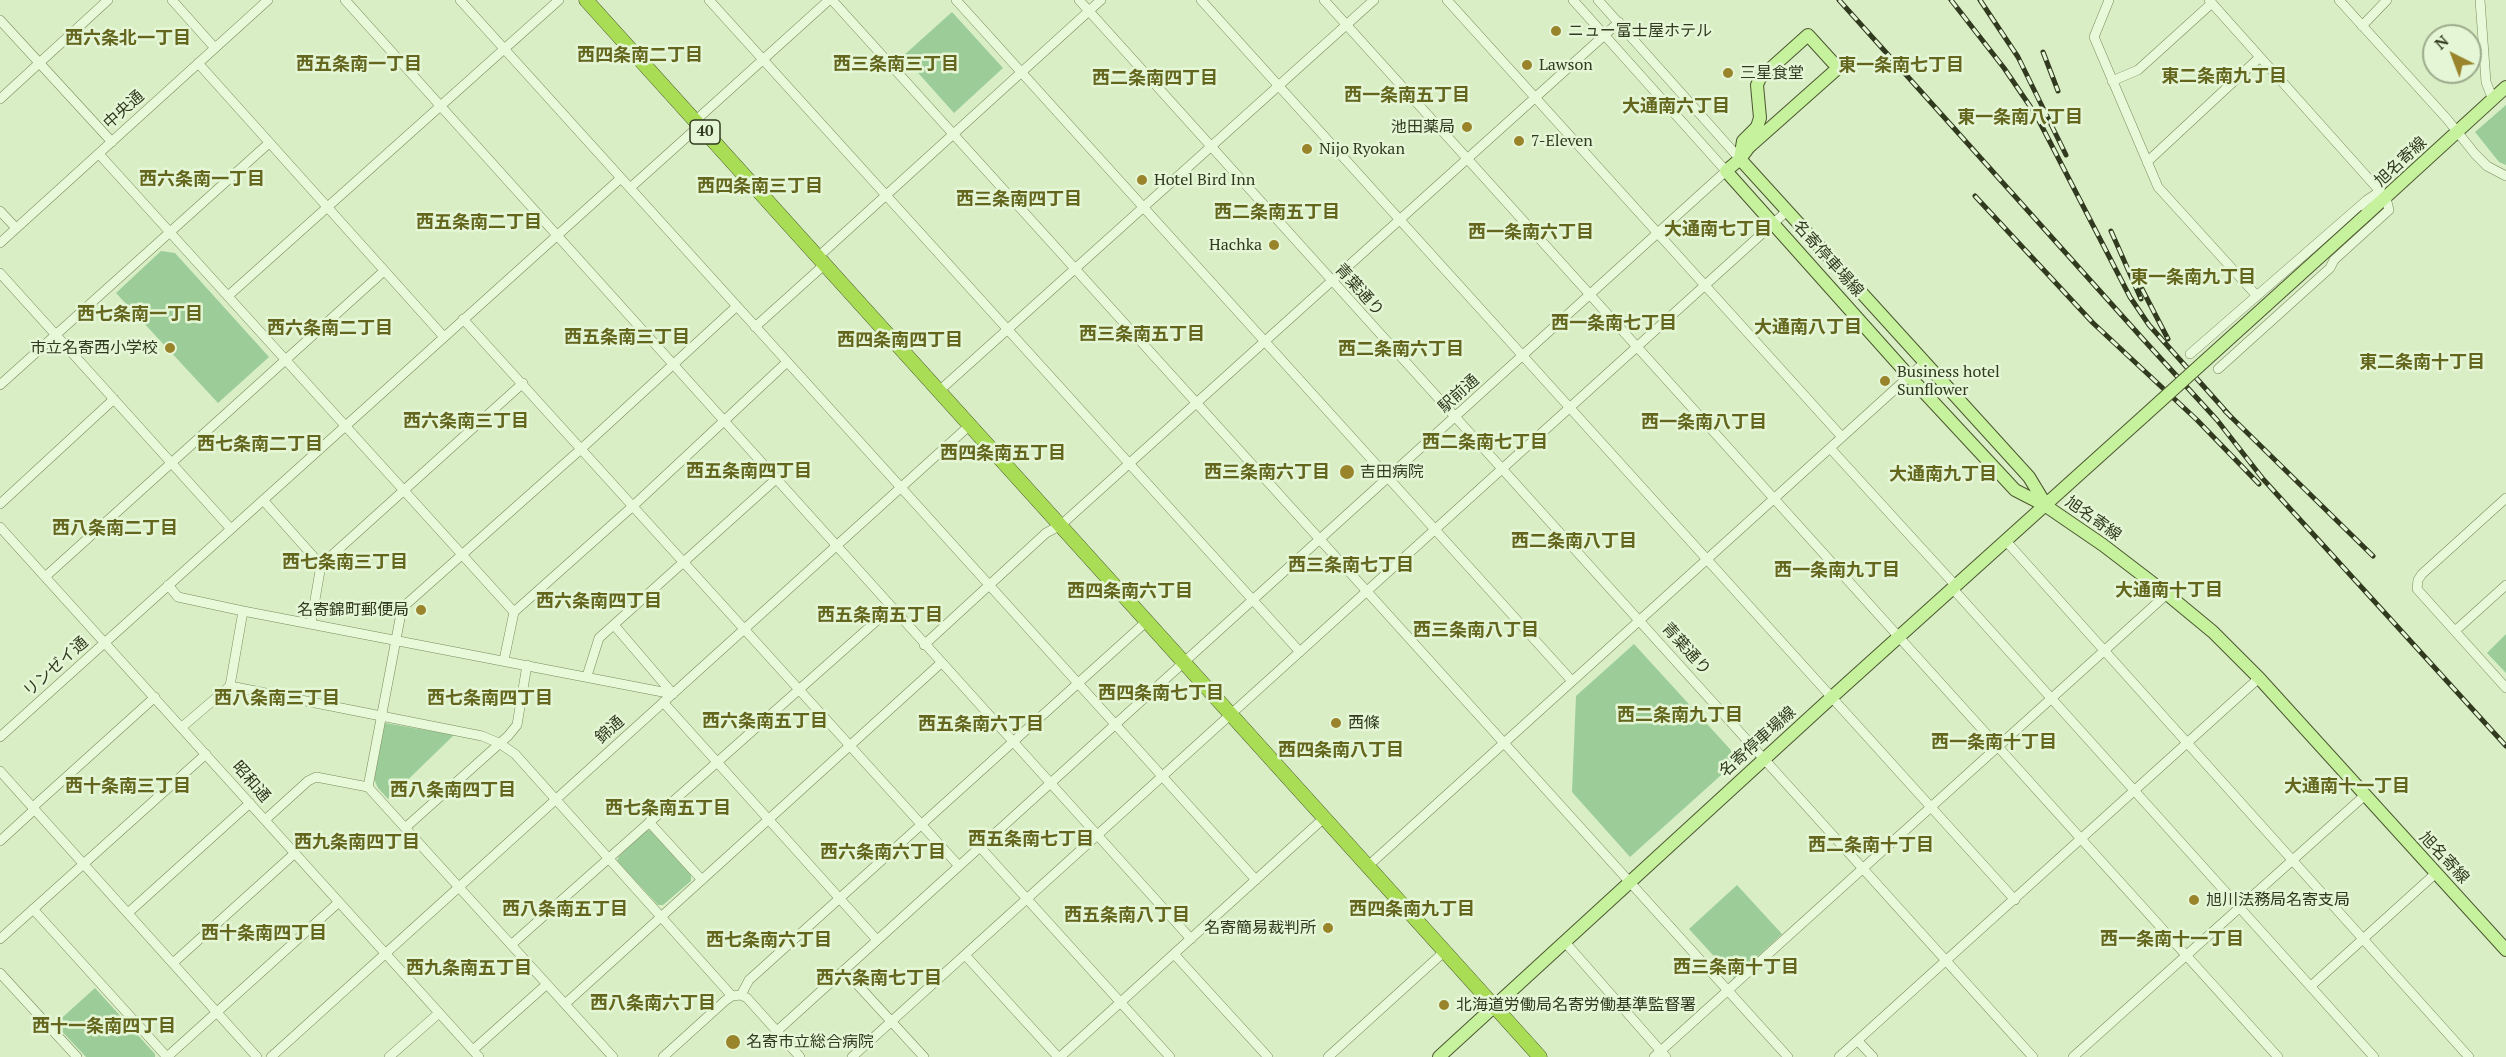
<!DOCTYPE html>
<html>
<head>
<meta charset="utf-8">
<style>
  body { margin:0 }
  #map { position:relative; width:2506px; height:1057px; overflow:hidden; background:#d9eec5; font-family:"PT Serif",serif }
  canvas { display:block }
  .north { position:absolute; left:2422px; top:24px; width:60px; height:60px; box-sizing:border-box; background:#e4f6d5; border:2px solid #9cab8c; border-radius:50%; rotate:318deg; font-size:16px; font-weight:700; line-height:24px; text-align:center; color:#313a1f }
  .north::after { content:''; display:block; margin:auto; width:21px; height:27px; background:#99842b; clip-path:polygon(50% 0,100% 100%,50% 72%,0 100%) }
</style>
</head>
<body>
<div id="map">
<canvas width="2506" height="1057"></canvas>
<div class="north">N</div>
</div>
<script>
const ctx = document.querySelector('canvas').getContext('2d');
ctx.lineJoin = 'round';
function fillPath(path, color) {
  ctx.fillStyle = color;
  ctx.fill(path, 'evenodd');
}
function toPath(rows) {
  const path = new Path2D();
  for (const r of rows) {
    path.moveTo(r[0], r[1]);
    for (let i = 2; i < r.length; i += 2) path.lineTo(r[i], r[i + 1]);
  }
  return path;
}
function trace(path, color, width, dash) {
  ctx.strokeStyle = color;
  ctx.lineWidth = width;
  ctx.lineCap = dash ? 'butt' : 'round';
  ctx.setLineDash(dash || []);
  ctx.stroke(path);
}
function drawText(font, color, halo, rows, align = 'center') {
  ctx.font = font + ' "PT Serif","Noto Sans JP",serif';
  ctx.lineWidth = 5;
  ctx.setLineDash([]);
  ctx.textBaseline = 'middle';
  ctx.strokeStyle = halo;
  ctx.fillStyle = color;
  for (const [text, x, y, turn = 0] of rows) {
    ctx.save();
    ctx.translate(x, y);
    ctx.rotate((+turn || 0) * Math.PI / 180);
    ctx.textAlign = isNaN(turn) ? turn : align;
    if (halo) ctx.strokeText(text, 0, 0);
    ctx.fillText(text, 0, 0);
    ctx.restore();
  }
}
const green = toPath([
  [952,12,1003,68,954,113,903,56],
  [2506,105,2506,165,2499,162,2475,132],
  [161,251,175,253,269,357,218,403,116,293],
  [2506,634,2506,673,2487,653],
  [1634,644,1739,759,1630,857,1572,792,1576,696],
  [385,723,454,735,388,799,378,788,374,779],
  [650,830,691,875,691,881,663,905,658,905,617,861,619,856,646,831],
  [1737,885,1782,934,1734,978,1689,929],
  [95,988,155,1054,155,1057,86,1057,55,1024]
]);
const minor = toPath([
  [172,0,214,47],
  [345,0,1191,939],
  [460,0,1256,880],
  [709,0,1300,652],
  [832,0,1788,1057],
  [956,0,1572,681],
  [1079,0,2033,1057],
  [1201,0,2015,900],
  [1324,0,2278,1057],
  [1447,0,1842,437],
  [1598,0,1740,159],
  [2109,0,2094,37,2158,187,2257,296],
  [2209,0,2386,198,2389,210,2334,260,2330,268,2218,369],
  [2339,0,2447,119,2475,154,2487,166,2506,176],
  [2480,0,2486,82,2493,100],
  [0,20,112,142],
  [2362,26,2387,0],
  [198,63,444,337],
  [2112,81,2138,70,2212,3],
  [0,99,108,0],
  [695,121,829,0],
  [99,154,514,612],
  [2147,162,2260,57],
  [630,188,699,126],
  [0,211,16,228],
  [0,243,268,0],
  [818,257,1101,0],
  [0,273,231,529],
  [228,296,559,0],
  [463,319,959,866],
  [755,327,824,265],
  [2190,354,2367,200,2379,192],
  [0,385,269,143],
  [939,391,1374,0],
  [1830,448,1956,586],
  [2506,498,2422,574,2418,580,2417,589,2506,688],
  [263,500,321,565,311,623],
  [0,504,114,399],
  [0,527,479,1057],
  [2006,541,2469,1057],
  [321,565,523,383],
  [45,577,384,271],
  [168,585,178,597,243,611,673,694],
  [1953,589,2374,1057],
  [614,625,673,694],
  [2455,631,2506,585],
  [924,645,1046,533,1061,525,1619,22],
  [504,660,514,612,633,506,787,362],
  [587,676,599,638,776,479],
  [230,686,482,736,499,743,515,754,732,996],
  [663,702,877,940],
  [182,727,230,686,243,611],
  [0,737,621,178],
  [0,771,257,1057],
  [368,787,402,608,581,449,737,306],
  [33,807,155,697],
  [265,820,308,781,316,777,368,787,613,1057],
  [649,822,702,880],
  [405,828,508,736,517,725,527,665],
  [0,841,35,809],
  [980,847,1170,1057],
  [1368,866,1925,362],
  [33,909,167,1057],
  [128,913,250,803],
  [0,939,206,754],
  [1564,941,1666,1057],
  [511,945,891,608],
  [1174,954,1268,1057],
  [965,955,1058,1057],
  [173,963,295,853],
  [844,970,924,1057],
  [0,973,77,1057],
  [2311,986,2436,873],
  [741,995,749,980,1147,621],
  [565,1004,941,663],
  [777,1031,1726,171,1573,0],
  [1858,1041,1873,1057],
  [473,1050,547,984],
  [167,1057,339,902],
  [271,1057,970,425],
  [389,1057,439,1013],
  [663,1057,726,1000,732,996,741,995,747,998,800,1057],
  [852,1057,1787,211],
  [1060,1057,1324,818],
  [1328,1057,1445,951],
  [1654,1057,2167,594],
  [1839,1057,2259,678],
  [2073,1057,2364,796]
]);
const major = toPath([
  [1740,159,1743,141,1757,127,1760,118,1757,85,1760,78,1808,35,1838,68,1749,147,1740,159,1726,171,1909,376,2015,490,2046,506,2103,545,2167,594,2213,632,2259,678,2506,950],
  [1740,159,2029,477,2046,505],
  [2366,215,2506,87],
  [1439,1057,1832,697,2144,416]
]);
const highway = toPath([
  [586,0,1540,1057]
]);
const rail = toPath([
  [1839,0,2142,338,2217,420,2263,479,2506,746],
  [1951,0,2004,68,2036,115,2130,297,2149,325,2231,417],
  [1980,0,2018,57,2066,155],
  [2043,52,2058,91],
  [1975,196,2093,323,2197,420,2259,484],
  [2111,231,2141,299],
  [2142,289,2168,339],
  [2225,411,2373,556]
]);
const majorBridge = toPath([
  [2144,416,2366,215]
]);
const markers = [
  [1556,31,6,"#99842b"],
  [1527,65,6,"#99842b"],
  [1728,73,6,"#99842b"],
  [1467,127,6,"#99842b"],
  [1519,141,6,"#99842b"],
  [1307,149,6,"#99842b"],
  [1142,180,6,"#99842b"],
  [1274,245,6,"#99842b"],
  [170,348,6,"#99842b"],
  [1885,381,6,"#99842b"],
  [1347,472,8,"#99842b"],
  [421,610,6,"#99842b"],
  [1336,723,6,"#99842b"],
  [2194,900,6,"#99842b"],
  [1328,928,6,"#99842b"],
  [1444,1005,6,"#99842b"],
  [733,1042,8,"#99842b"]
];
const shields = [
  [705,132,30]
];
const shieldNames = [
  ["40",705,132]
];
const poiNames = [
  ["ニュー富士屋ホテル",1568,31],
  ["Lawson",1539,65],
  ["三星食堂",1740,73],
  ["池田薬局",1455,127,"right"],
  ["7-Eleven",1531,141],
  ["Nijo Ryokan",1319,149],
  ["Hotel Bird Inn",1154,180],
  ["Hachka",1262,245,"right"],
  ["市立名寄西小学校",158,348,"right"],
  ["Business hotel",1897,372],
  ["Sunflower",1897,390],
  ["吉田病院",1360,472],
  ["名寄錦町郵便局",409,610,"right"],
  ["西條",1348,723],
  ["旭川法務局名寄支局",2206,900],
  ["名寄簡易裁判所",1316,928,"right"],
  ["北海道労働局名寄労働基準監督署",1456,1005],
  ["名寄市立総合病院",746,1042]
];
const streetNames = [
  ["中央通",124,110,-42],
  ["旭名寄線",2401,162,-43],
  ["名寄停車場線",1828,259,48],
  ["青葉通り",1359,290,48],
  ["駅前通",1459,394,-42],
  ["旭名寄線",2093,519,35],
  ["青葉通り",1686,649,48],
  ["リンゼイ通",56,667,-42],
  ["錦通",610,730,-42],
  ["名寄停車場線",1758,742,-42],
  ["昭和通",251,782,49],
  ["旭名寄線",2444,858,47]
];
const neighbourhoodNames = [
  ["西六条北一丁目",128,39],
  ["西四条南二丁目",640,56],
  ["西五条南一丁目",359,65],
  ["西三条南三丁目",896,65],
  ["東一条南七丁目",1901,66],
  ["東二条南九丁目",2224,77],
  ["西二条南四丁目",1155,79],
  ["西一条南五丁目",1407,96],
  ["大通南六丁目",1676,107],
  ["東一条南八丁目",2020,118],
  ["西六条南一丁目",202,180],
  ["西四条南三丁目",760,187],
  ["西三条南四丁目",1019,200],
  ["西二条南五丁目",1277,213],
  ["西五条南二丁目",479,223],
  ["大通南七丁目",1718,230],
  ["西一条南六丁目",1531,233],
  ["東一条南九丁目",2193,278],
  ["西七条南一丁目",140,315],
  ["西一条南七丁目",1614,324],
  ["大通南八丁目",1808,328],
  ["西六条南二丁目",330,329],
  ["西三条南五丁目",1142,335],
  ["西五条南三丁目",627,338],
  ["西四条南四丁目",900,341],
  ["西二条南六丁目",1401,350],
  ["東二条南十丁目",2422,363],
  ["西六条南三丁目",466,422],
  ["西一条南八丁目",1704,423],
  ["西二条南七丁目",1485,443],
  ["西七条南二丁目",260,445],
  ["西四条南五丁目",1003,454],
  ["西五条南四丁目",749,472],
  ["西三条南六丁目",1267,473],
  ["大通南九丁目",1943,475],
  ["西八条南二丁目",115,529],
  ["西二条南八丁目",1574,542],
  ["西七条南三丁目",345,563],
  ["西三条南七丁目",1351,566],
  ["西一条南九丁目",1837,571],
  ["大通南十丁目",2169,591],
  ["西四条南六丁目",1130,592],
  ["西六条南四丁目",599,602],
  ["西五条南五丁目",880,616],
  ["西三条南八丁目",1476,631],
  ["西四条南七丁目",1161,694],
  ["西八条南三丁目",277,699],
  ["西七条南四丁目",490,699],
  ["西二条南九丁目",1680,716],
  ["西六条南五丁目",765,722],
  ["西五条南六丁目",981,725],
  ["西一条南十丁目",1994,743],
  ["西四条南八丁目",1341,751],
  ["西十条南三丁目",128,787],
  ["大通南十一丁目",2347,787],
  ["西八条南四丁目",453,791],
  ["西七条南五丁目",668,809],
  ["西五条南七丁目",1031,840],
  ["西九条南四丁目",357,843],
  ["西二条南十丁目",1871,846],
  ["西六条南六丁目",883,853],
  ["西八条南五丁目",565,910],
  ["西四条南九丁目",1412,910],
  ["西五条南八丁目",1127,916],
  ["西十条南四丁目",264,934],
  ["西一条南十一丁目",2172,940],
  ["西七条南六丁目",769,941],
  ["西三条南十丁目",1736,968],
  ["西九条南五丁目",469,969],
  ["西六条南七丁目",879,979],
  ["西八条南六丁目",653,1004],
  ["西十一条南四丁目",104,1027]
];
fillPath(green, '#9ccd99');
trace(minor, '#798a5b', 10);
trace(major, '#4c572f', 14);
trace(highway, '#4c572f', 15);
trace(minor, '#e8f9d9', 9);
trace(major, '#c6f19d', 12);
trace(highway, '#aadd56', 14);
trace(rail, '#313a1f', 5);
trace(rail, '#e4f6d5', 3, [9]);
trace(majorBridge, '#4c572f', 14, []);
trace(majorBridge, '#c6f19d', 12);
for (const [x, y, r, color] of markers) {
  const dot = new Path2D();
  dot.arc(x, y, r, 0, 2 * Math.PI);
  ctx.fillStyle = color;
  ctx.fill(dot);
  trace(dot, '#e4f6d5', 2);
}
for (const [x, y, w] of shields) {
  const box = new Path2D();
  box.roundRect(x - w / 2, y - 12, w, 24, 4.5);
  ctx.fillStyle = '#e4f6d5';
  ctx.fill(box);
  trace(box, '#313a1f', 1.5);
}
drawText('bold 15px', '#313a1f', null, shieldNames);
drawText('16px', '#313a1f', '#e4f6d5', poiNames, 'left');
drawText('16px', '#313a1f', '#e4f6d5', streetNames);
drawText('bold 18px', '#64661e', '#e4f6d5', neighbourhoodNames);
</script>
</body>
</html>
